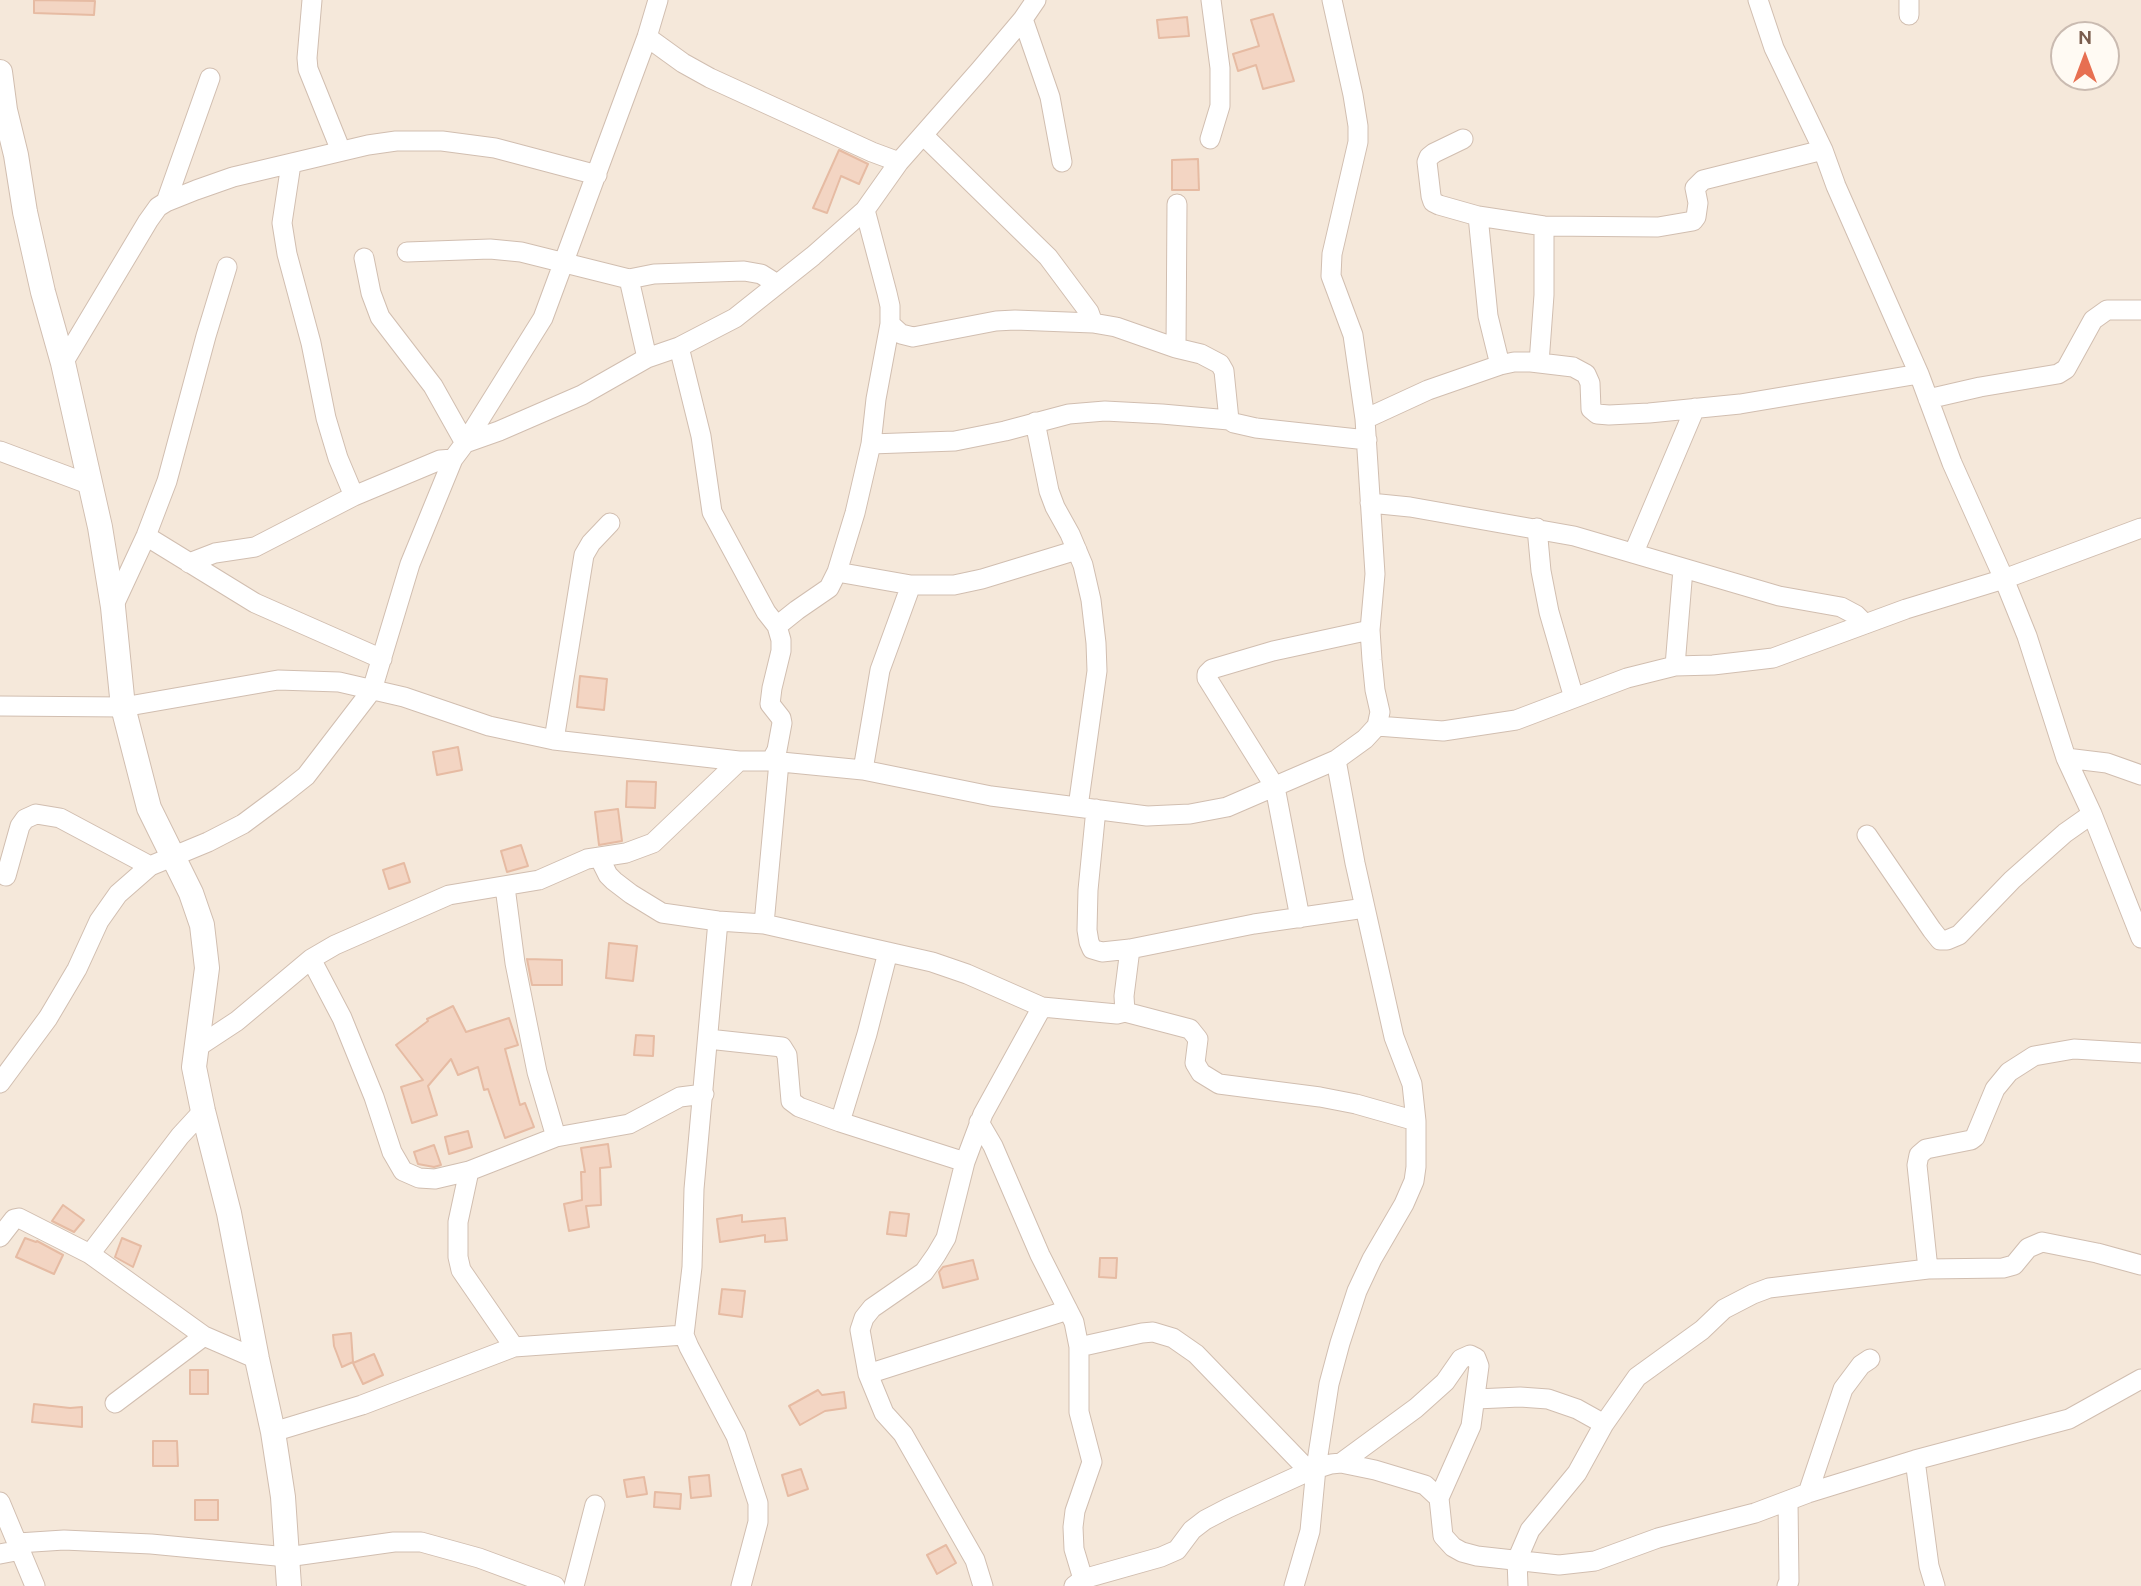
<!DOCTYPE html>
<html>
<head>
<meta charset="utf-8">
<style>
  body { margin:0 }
  #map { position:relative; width:2141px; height:1586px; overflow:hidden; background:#fdf6ec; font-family:Ubuntu,sans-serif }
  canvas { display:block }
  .north { position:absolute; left:2050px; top:21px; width:70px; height:70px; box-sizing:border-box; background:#fffaf3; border:2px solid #cabbb1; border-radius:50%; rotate:0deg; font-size:19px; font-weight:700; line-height:28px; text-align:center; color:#7a5c4d }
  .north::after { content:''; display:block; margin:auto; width:24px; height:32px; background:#e76f51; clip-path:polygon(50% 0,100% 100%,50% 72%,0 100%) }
</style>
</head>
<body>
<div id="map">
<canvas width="2141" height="1586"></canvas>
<div class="north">N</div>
</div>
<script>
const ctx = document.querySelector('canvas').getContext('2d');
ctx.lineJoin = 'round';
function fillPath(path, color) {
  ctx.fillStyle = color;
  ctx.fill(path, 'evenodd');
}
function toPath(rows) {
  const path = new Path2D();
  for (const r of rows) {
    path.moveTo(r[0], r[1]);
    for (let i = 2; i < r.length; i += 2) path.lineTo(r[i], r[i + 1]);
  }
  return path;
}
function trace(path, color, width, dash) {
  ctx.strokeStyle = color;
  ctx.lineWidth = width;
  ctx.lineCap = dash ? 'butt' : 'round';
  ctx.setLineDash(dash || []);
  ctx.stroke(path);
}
const residential = toPath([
  [0,0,2141,0,2141,1586,0,1586],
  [2064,35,2106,35,2106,77,2064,77]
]);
const building = toPath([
  [34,0,95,1,94,15,34,13,34,0],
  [1273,14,1294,81,1263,89,1256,65,1238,71,1233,54,1259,46,1251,20,1273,14],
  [1187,17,1189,36,1159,38,1157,20,1187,17],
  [839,150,868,164,859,184,841,176,827,213,813,208,839,150],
  [1198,159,1199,190,1172,190,1172,160,1198,159],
  [580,676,607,679,604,710,577,707,580,676],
  [458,747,462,770,437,775,433,752,458,747],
  [627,781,656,782,655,808,626,807,627,781],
  [618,809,622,841,599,845,595,812,618,809],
  [521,845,528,866,507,872,501,851,521,845],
  [404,863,410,882,389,889,383,870,404,863],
  [609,943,637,946,633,981,606,978,609,943],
  [527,959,562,960,562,985,532,985,527,959],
  [453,1006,466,1032,509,1018,518,1045,505,1049,520,1105,525,1103,534,1127,505,1138,488,1089,484,1090,478,1067,458,1075,451,1059,428,1086,437,1115,412,1123,401,1087,423,1080,396,1045,428,1021,427,1019,453,1006],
  [636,1035,654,1036,653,1056,634,1055,636,1035],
  [468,1131,472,1147,449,1154,445,1137,468,1131],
  [608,1144,611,1167,600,1168,601,1205,586,1206,589,1227,569,1231,564,1204,582,1200,581,1172,585,1172,581,1148,608,1144],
  [434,1145,441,1165,434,1167,418,1164,414,1152,434,1145],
  [63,1205,84,1220,74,1232,52,1221,63,1205],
  [890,1212,909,1214,906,1236,887,1234,890,1212],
  [742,1215,742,1222,785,1218,787,1240,765,1242,765,1235,720,1242,717,1219,742,1215],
  [25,1238,36,1242,37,1241,63,1255,54,1274,16,1257,25,1238],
  [122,1238,141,1246,133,1267,115,1257,122,1238],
  [1100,1258,1117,1258,1116,1278,1099,1277,1100,1258],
  [973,1260,978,1279,943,1288,939,1272,943,1267,973,1260],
  [722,1289,745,1291,742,1317,719,1314,722,1289],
  [351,1333,353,1362,342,1367,334,1346,333,1335,351,1333],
  [374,1354,383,1375,363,1384,353,1363,374,1354],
  [190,1370,208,1370,208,1394,190,1394,190,1370],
  [818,1390,822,1395,844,1392,846,1408,825,1411,800,1425,789,1406,818,1390],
  [34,1404,70,1408,82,1407,82,1427,32,1422,34,1404],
  [153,1441,177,1441,178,1466,153,1466,153,1441],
  [801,1469,808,1489,788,1496,782,1475,801,1469],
  [709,1475,711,1496,691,1498,689,1477,709,1475],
  [644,1477,647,1494,627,1497,624,1480,644,1477],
  [655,1492,681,1494,680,1509,654,1507,655,1492],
  [195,1500,218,1500,218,1520,195,1520,195,1500],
  [946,1545,956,1563,937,1574,927,1555,946,1545]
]);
const minor = toPath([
  [312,0,307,58,308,69,341,151],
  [1758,0,1774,48,1823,150,1836,186,1919,374,1952,463,2004,579,2027,636,2066,758,2092,814,2141,938],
  [1909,0,1909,15],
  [1023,19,1050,97,1062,162],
  [647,37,683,63,710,78,872,152,899,162],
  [923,135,1048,257,1089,312,1093,323],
  [1210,139,1220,106,1220,68,1211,0],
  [1463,139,1434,153,1429,157,1427,162,1431,196,1433,202,1439,205,1478,216,1544,226,1658,227,1693,221,1696,217,1698,203,1695,188,1703,180,1823,150],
  [291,164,282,223,287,254,311,343,326,418,338,458,354,496],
  [166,202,210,78],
  [865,210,887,293,890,306,890,324,901,334,913,337,996,321,1015,320,1093,323,1116,327,1176,348,1201,354,1220,364,1224,371,1229,420,1234,423,1256,428,1367,440],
  [1478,216,1488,316,1500,365],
  [407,252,490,249,521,252,629,279,654,274,744,271,761,274,777,284],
  [364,258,371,293,380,317,433,386,465,443,499,431,582,395,647,358,679,347,735,318,813,256,865,210,899,162,980,70,1023,19,1036,0],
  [629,279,647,358],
  [679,347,701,436,712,512,766,612,777,626,797,610,829,588,837,572,855,513,871,444,876,399,890,324],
  [1176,348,1177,204],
  [63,363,148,221,158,207,166,202,196,190,233,177,368,145,396,141,442,141,495,148,597,175],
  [1539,363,1544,295,1544,226],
  [1928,399,1980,387,2058,374,2066,369,2093,320,2107,310,2141,310],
  [1365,419,1428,390,1500,365,1514,362,1531,362,1573,367,1586,374,1590,383,1591,409,1597,414,1609,415,1649,413,1740,404,1919,374],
  [1035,422,1049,491,1055,507,1070,534,1083,565,1091,600,1096,643,1097,671,1078,807],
  [871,444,955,441,1005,431,1069,414,1105,411,1162,414,1229,420],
  [0,451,91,485],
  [1370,503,1410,507,1574,536,1779,596,1841,607,1856,615,1865,624],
  [1537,528,1541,571,1549,612,1574,698],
  [146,536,255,603,382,659],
  [1634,552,1695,408],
  [189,563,215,553,255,547,354,496,440,460,453,459],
  [837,572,911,585,954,585,982,579,1077,550],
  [113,607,146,536,167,481,206,336,227,267],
  [1675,666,1683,569],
  [0,706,123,707,278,680,339,682,404,697,489,726,554,740,739,761,771,761,863,770,991,796,1147,816,1190,814,1227,807,1336,760,1365,739,1377,726,1380,712,1375,690,1372,660,1370,630,1375,574,1365,419,1353,335,1331,276,1332,254,1358,142,1358,126,1353,95,1332,0],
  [1377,726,1443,731,1516,720,1627,678,1675,666,1713,665,1773,658,1906,609,2004,579,2141,528],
  [554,740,584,555,591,543,610,523],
  [2066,758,2107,763,2141,775],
  [771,761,777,750,782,723,781,718,770,704,772,688,781,651,781,640,777,626],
  [863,770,880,670,911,585],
  [1096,809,1088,890,1087,930,1089,942,1092,949,1102,952,1130,949,1254,924,1365,908],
  [1867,835,1932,930,1940,940,1947,940,1959,935,2012,880,2065,833,2092,814],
  [599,857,608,875,614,881,631,894,662,913,718,921,764,924,779,762],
  [6,876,20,826,25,819,36,814,60,818,150,866],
  [505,887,515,963,537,1072,556,1137,629,1124,680,1097,704,1094],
  [1300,918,1275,787,1207,678,1207,674,1212,669,1273,651,1370,630],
  [718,921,694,1189,692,1267,684,1335,689,1347,736,1436,758,1503,758,1522,741,1586],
  [764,924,932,962,967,974,1042,1007],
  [311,959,342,1018,374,1097,392,1152,403,1171,419,1178,435,1179,469,1171,556,1137],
  [1125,1012,1124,996,1130,949],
  [708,1039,782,1047,787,1055,791,1101,799,1107,840,1122,965,1162],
  [196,1048,237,1021,311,959,335,945,449,895,539,880,587,859,626,853,653,843,739,761],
  [0,1083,48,1018,77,969,99,921,118,894,150,866,208,842,243,824,282,795,306,776,372,690,410,564,453,459,465,443,543,318,647,37,658,0],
  [840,1122,867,1034,888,952],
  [979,1122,993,1146,1040,1255,1074,1322,1079,1347,1079,1412,1092,1462,1075,1511,1073,1527,1074,1549,1083,1579],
  [469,1171,458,1222,458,1257,461,1270,514,1347],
  [0,1237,14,1219,19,1218,90,1254,204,1336,257,1359],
  [90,1254,180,1136,203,1111],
  [1928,1269,1917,1165,1919,1155,1926,1149,1971,1140,1975,1137,1995,1089,2009,1072,2034,1056,2074,1049,2141,1053],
  [1079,1347,1142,1333,1153,1332,1173,1338,1196,1354,1309,1471],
  [868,1374,1068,1310],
  [1476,1399,1520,1397,1548,1399,1577,1409,1604,1424],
  [115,1403,204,1336],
  [273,1432,362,1405,514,1347,684,1335],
  [1915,1460,1929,1566,1935,1586],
  [1341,1463,1416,1408,1445,1382,1461,1359,1470,1355,1476,1358,1479,1366,1471,1426,1439,1498],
  [1808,1493,1843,1389,1861,1365,1870,1359],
  [0,1502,35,1586],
  [18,1543,64,1540,151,1544,287,1557,394,1542,421,1542,479,1558,555,1586],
  [0,1554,21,1550],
  [574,1586,595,1505],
  [983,1586,975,1560,903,1434,884,1413,868,1374,860,1330,864,1318,872,1308,924,1272,936,1255,946,1238,965,1162,983,1114,1042,1007,1117,1014,1125,1012,1190,1029,1198,1039,1195,1063,1201,1073,1219,1084,1320,1097,1356,1104,1416,1121],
  [1074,1586,1083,1579,1161,1557,1177,1550,1192,1530,1205,1520,1228,1508,1309,1471,1331,1464,1341,1463,1375,1470,1425,1485,1439,1498,1443,1536,1453,1547,1462,1552,1477,1556,1559,1565,1595,1561,1658,1538,1755,1513,1808,1493,1915,1460,2069,1419,2141,1379],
  [1294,1586,1310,1531,1316,1468,1329,1384,1340,1343,1357,1291,1372,1259,1404,1204,1414,1181,1416,1167,1416,1121,1412,1084,1394,1037,1355,863,1336,760],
  [1518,1586,1517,1560,1530,1530,1577,1473,1604,1424,1637,1377,1702,1330,1724,1309,1753,1294,1769,1288,1928,1269,2003,1268,2014,1265,2028,1248,2042,1242,2097,1253,2141,1265],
  [1787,1586,1789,1581,1788,1501]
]);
const tertiary = toPath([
  [0,72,5,110,16,155,25,212,43,292,63,363,100,527,113,607,123,707,149,808,191,893,202,925,207,968,194,1067,203,1111,229,1213,257,1359,273,1432,283,1497,289,1586]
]);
fillPath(residential, '#f5e8da');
fillPath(building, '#f3d5c3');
trace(building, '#e6bba3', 2);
trace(minor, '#d1beb0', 21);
trace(tertiary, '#d1beb0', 26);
trace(minor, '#fff', 19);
trace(tertiary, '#fff', 24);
</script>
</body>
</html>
